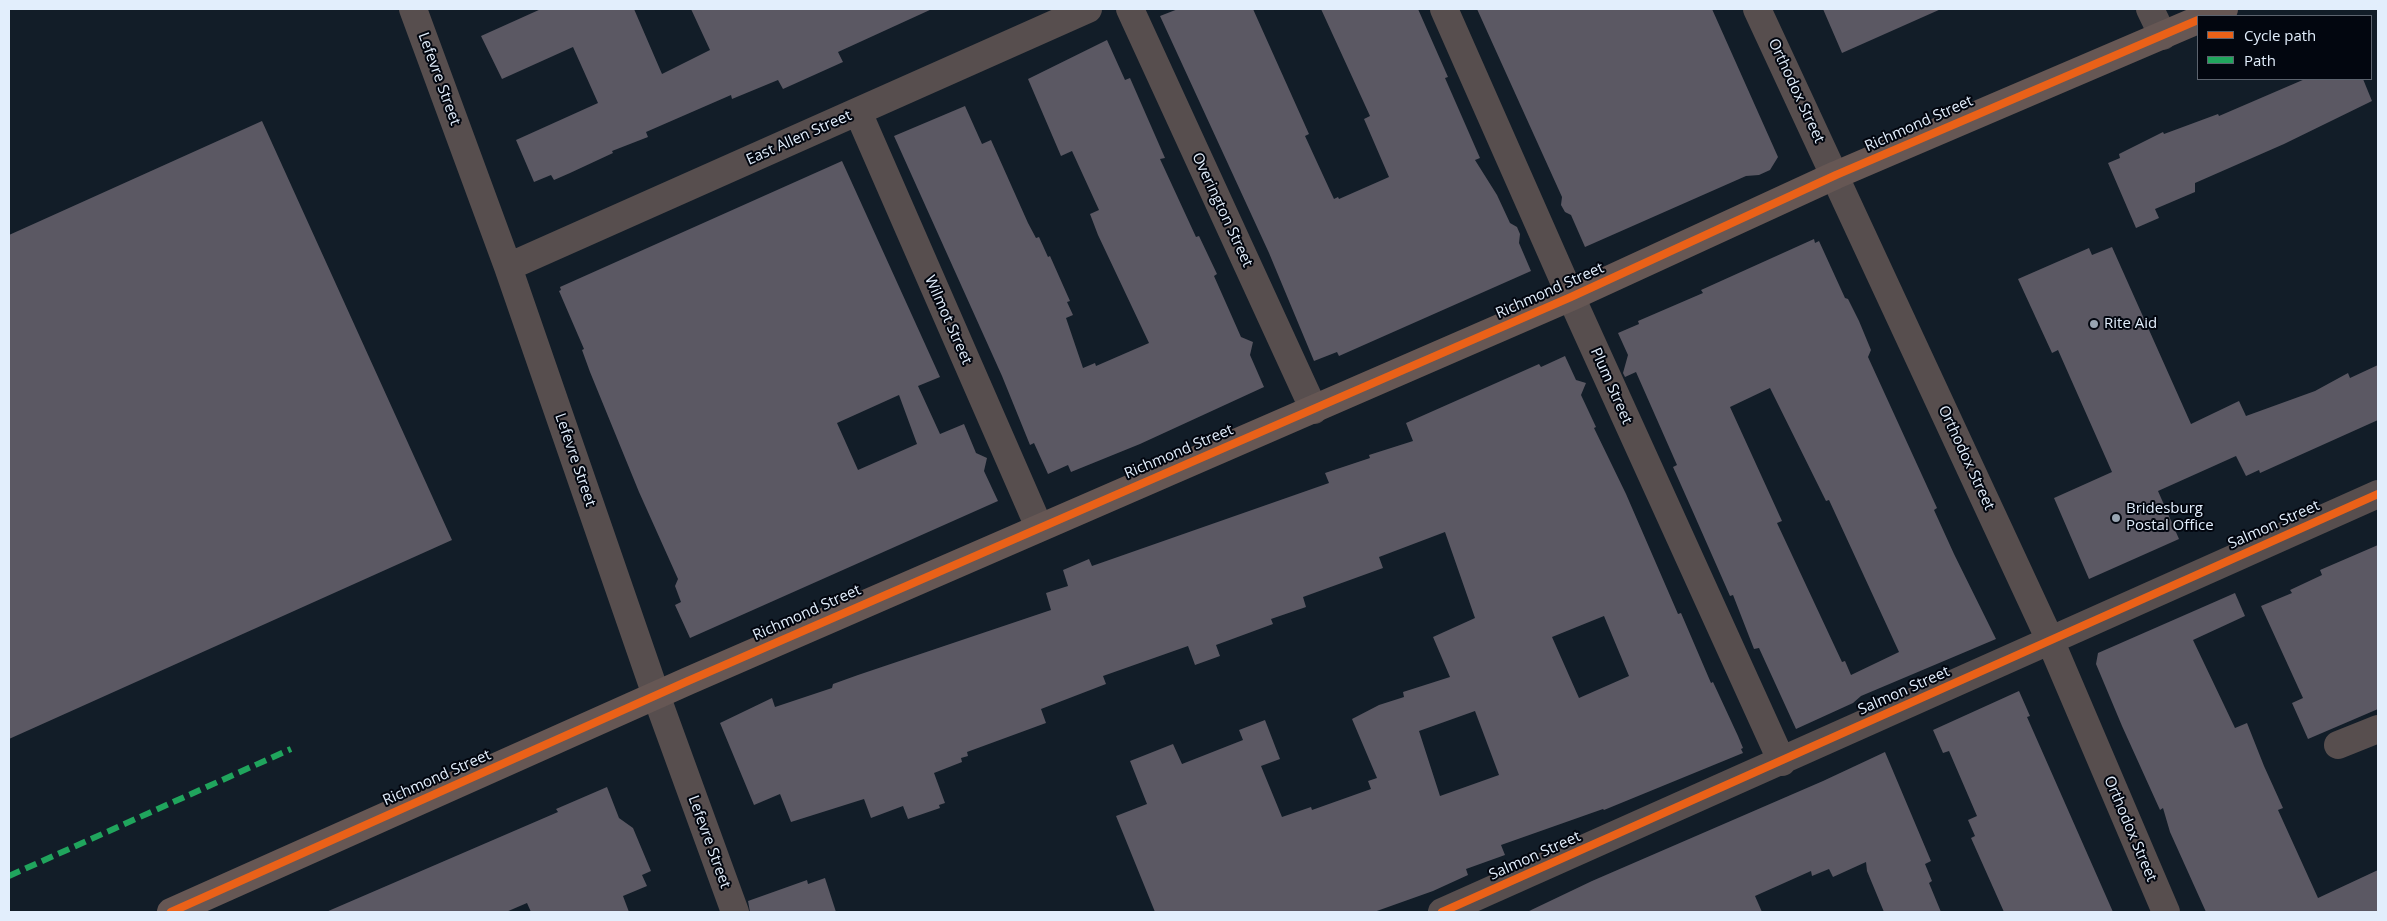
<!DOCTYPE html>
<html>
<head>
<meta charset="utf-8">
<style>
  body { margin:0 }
  #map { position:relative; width:2387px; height:921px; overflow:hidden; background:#121d28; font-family:"Open Sans",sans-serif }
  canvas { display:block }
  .frame { position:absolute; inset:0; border:10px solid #e2eefc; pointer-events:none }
  .legend { position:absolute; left:2197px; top:15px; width:175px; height:65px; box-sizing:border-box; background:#02060f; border:1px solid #5c636e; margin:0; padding:6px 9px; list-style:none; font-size:15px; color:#e2eefc }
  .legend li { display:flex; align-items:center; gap:10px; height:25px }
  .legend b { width:25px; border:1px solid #5c636e }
</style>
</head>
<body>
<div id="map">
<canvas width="2387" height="921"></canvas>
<div class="frame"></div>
<ul class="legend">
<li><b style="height:6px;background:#ea6118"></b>Cycle path</li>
<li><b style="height:6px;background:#20a55d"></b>Path</li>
</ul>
</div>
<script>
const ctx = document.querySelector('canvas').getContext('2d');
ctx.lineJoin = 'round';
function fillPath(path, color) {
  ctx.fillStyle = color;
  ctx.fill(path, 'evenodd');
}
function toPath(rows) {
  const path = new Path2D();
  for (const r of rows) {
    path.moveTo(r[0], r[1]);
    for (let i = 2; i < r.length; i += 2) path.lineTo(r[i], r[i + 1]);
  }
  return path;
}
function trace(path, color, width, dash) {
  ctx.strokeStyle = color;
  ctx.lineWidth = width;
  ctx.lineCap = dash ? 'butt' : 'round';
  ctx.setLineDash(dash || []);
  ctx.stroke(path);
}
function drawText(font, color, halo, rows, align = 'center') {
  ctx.font = font + ' "Open Sans",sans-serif';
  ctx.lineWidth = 4;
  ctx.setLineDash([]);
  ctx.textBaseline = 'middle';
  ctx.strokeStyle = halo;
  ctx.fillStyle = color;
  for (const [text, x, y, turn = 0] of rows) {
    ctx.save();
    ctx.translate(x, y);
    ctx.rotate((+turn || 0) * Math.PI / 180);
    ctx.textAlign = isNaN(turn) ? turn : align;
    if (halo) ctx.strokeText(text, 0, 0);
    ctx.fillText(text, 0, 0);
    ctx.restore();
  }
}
const building = toPath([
  [541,9,634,9,662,74,710,50,691,9,932,9,838,52,843,62,783,89,778,80,732,99,731,95,646,132,648,137,612,151,613,153,570,173,554,180,551,175,534,182,516,140,598,103,573,47,502,79,481,36],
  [1178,9,1253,9,1309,134,1305,136,1316,160,1334,199,1338,197,1339,199,1389,177,1364,119,1370,116,1321,9,1418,9,1448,77,1445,78,1480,158,1475,160,1497,195,1510,223,1517,227,1520,234,1519,243,1531,271,1339,356,1337,352,1314,361,1269,253,1160,16],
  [1477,9,1712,9,1778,157,1770,170,1759,175,1746,176,1585,247,1571,215,1565,212,1561,205,1562,197],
  [1823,9,1941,9,1842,53],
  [1107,40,1125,80,1130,78,1165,158,1160,159,1196,237,1199,236,1217,274,1214,276,1241,337,1253,342,1250,355,1264,387,1140,444,1071,472,1068,465,1048,474,1034,443,1030,445,1002,376,894,136,965,106,982,144,991,140,1028,223,1036,238,1039,237,1048,257,1050,256,1070,301,1067,302,1073,315,1066,318,1083,368,1095,363,1096,366,1149,343,1098,235,1090,214,1099,210,1072,151,1061,156,1028,79],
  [2305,79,2363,79,2372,101,2284,144,2195,183,2195,192,2155,209,2159,218,2136,228,2108,163,2120,158,2119,154,2163,132,2164,134,2218,114,2219,116],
  [262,121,452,540,9,739,9,235],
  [842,161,940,377,918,386,940,434,964,424,976,453,987,458,984,471,998,501,690,638,675,605,681,602,675,586,678,579,639,492,590,372,582,350,584,349,559,291,561,290,560,287],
  [899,395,917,444,858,470,837,423],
  [1814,239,1815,243,1819,241,1845,298,1848,299,1859,321,1871,350,1868,357,1937,508,1934,510,1954,554,1996,639,1861,696,1853,703,1796,729,1759,648,1754,649,1733,595,1730,596,1693,512,1673,467,1677,465,1636,372,1625,377,1623,373,1628,355,1618,333,1639,324,1638,321,1703,293,1701,290],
  [1770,388,1826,501,1829,500,1899,652,1851,675,1845,661,1842,662,1777,523,1782,521,1730,407],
  [2112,247,2191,424,2239,401,2246,416,2315,391,2348,373,2350,378,2378,365,2378,420,2260,473,2259,470,2246,476,2236,456,2158,491,2179,539,2089,579,2054,498,2112,472,2058,350,2052,353,2018,279,2089,248,2092,255],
  [1565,356,1576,380,1586,383,1581,395,1596,427,1594,428,1626,494,1678,614,1681,613,1711,683,1713,682,1738,736,1743,748,1741,749,1743,753,1604,810,1603,809,1501,845,1505,855,1466,869,1468,875,1433,891,1374,912,1155,912,1116,816,1147,804,1130,761,1173,744,1182,764,1243,740,1239,730,1265,720,1280,759,1261,766,1282,817,1311,807,1312,810,1371,789,1368,781,1377,778,1352,719,1379,705,1404,697,1403,692,1450,677,1433,637,1475,618,1445,532,1379,557,1383,568,1303,597,1306,607,1271,619,1273,624,1216,645,1220,656,1195,665,1188,646,1103,676,1106,684,1041,709,1046,723,967,752,968,756,961,758,962,762,934,773,945,803,939,805,940,808,908,819,903,806,871,818,864,799,791,822,780,794,754,805,720,723,772,698,775,707,832,688,833,684,858,675,1051,610,1046,593,1068,586,1063,570,1089,559,1092,566,1329,483,1325,473,1370,458,1369,455,1413,441,1406,423,1539,364,1541,367],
  [1604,616,1629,676,1579,698,1552,637],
  [1475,711,1499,775,1440,796,1419,731],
  [2378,545,2378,709,2308,739,2292,703,2303,698,2261,606,2292,593,2290,590,2322,575,2320,570],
  [2235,593,2245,616,2193,640,2235,728,2247,723,2264,766,2283,808,2278,810,2318,898,2378,870,2378,912,2206,912,2170,832,2163,808,2160,810,2122,726,2096,664,2098,653],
  [2019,691,2030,716,2027,717,2113,912,2004,912,1971,838,1975,836,1968,820,1977,816,1949,751,1943,753,1933,730],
  [1885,752,1931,861,1925,864,1932,881,1929,883,1941,912,1884,912,1867,871,1866,862,1833,877,1829,869,1812,876,1811,871,1755,896,1762,912,1527,912,1592,881,1823,781],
  [607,787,619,818,633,828,651,871,642,875,647,886,623,896,629,912,531,912,527,903,506,912,326,912,558,812,556,809],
  [825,878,836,912,750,912,748,901,807,880,808,884]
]);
const minor = toPath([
  [413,9,508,267,656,695,735,912],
  [1130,9,1314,410],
  [1444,9,1571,297,1782,762],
  [1757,9,2050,640,2166,912],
  [2150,9,2163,36],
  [858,112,1039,527],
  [508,267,1088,9],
  [2338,745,2378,729],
  [1442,912,2378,494]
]);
const major = toPath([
  [2207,16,2224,9],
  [171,912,688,681,1571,297,1836,175,2198,20]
]);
const quiet = toPath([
  [9,876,291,749]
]);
const cycleway = toPath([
  [171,912,688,681,1571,297,1836,175,2198,20],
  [1442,912,2378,494]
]);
const markers = [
  [2094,324,5,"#99a5b2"],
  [2116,518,5,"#99a5b2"]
];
const streetNames = [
  ["Lefevre Street",439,79,70],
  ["Orthodox Street",1796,91,65],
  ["Richmond Street",1919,124,-24],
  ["East Allen Street",799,138,-24],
  ["Overington Street",1222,210,65],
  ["Richmond Street",1550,291,-24],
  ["Wilmot Street",948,320,66],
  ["Plum Street",1611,386,66],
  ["Richmond Street",1179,452,-23],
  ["Orthodox Street",1966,458,65],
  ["Lefevre Street",575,460,71],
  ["Salmon Street",2274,525,-24],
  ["Richmond Street",807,613,-24],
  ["Salmon Street",1904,691,-24],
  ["Richmond Street",437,778,-24],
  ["Orthodox Street",2130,829,67],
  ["Lefevre Street",709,842,70],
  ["Salmon Street",1535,856,-24]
];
const poiNames = [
  ["Rite Aid",2104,324],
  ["Bridesburg",2126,509],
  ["Postal Office",2126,526]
];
fillPath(building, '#5b5863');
trace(minor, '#574e4e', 28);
trace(major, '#665754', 28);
trace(quiet, '#20a55d', 6, [12, 6]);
trace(cycleway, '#ea6118', 8);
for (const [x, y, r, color] of markers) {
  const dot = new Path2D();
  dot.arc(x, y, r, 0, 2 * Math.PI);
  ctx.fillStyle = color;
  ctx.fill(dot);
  trace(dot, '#02060f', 2);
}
drawText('15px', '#e2eefc', '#02060f', streetNames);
drawText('15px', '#e2eefc', '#02060f', poiNames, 'left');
</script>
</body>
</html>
